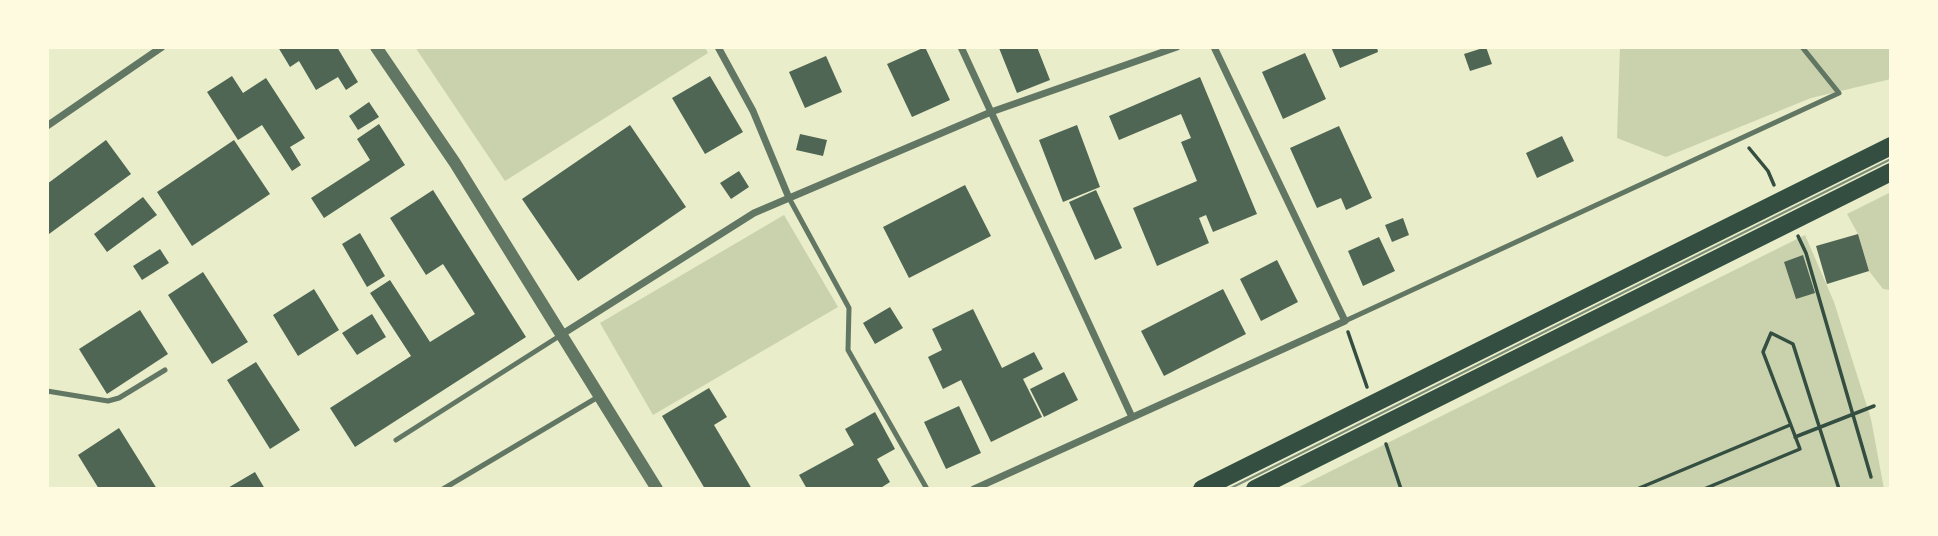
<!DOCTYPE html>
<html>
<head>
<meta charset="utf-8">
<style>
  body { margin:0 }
  #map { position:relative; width:1938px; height:536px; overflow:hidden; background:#e9edc9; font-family:Overpass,sans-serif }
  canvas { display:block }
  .frame { position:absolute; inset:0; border:49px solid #fefae0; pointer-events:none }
</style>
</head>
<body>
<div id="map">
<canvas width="1938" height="536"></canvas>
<div class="frame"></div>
</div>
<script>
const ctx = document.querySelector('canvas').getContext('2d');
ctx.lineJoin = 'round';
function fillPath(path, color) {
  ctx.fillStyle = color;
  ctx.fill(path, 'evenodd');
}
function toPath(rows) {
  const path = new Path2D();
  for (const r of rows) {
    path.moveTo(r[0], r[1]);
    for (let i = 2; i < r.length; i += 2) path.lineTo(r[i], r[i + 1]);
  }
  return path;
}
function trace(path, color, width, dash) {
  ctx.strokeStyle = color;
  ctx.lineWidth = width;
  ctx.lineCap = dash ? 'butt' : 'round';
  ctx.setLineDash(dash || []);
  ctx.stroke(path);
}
const green = toPath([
  [415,47,705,47,708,53,505,181],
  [1620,47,1891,47,1891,79,1811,98,1666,157,1617,138],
  [1891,192,1891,290,1883,289,1869,271,1858,234,1847,214],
  [784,215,838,307,653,415,600,323],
  [1805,235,1834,302,1871,419,1884,489,1295,489]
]);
const building = toPath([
  [278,47,337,47,358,82,346,90,338,77,316,90,299,61,290,67],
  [925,47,950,100,912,117,887,64],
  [1037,47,1050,80,1017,93,999,48],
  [1331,47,1377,47,1378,52,1340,68],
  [1486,47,1492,64,1470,71,1464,54],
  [1305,53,1326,99,1283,119,1262,72],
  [826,56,842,92,805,108,789,72],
  [232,76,243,93,266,78,305,138,290,147,301,165,292,171,262,125,238,140,207,92],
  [710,76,743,132,705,154,672,98],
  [1200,77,1257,214,1213,232,1206,215,1199,218,1209,243,1157,266,1133,208,1197,181,1181,142,1191,138,1181,114,1119,140,1109,116],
  [369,102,379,117,358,130,349,116],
  [379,124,405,165,324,218,311,198,370,160,357,139],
  [630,125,686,207,578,281,522,199],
  [1077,125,1100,187,1063,202,1039,140],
  [1339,126,1372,198,1346,210,1341,198,1317,208,1290,148],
  [800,134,827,140,823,156,796,150],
  [1562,136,1574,161,1537,178,1526,153],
  [106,140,131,174,49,234,47,184],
  [234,140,270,194,192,246,157,192],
  [739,171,749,187,731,199,720,183],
  [965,185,991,236,909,278,883,227],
  [433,190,526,337,355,447,330,408,411,356,370,293,390,280,430,342,475,314,443,264,426,275,390,218],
  [1096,190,1122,248,1095,260,1069,202],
  [143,197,157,215,107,252,94,234],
  [1403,218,1409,235,1392,242,1385,225],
  [360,233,385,276,367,287,342,244],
  [1858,234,1869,271,1827,284,1816,246],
  [1379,237,1395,271,1363,286,1348,251],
  [160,249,169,263,142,280,133,266],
  [1803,255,1815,293,1796,299,1784,262],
  [1277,260,1298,302,1261,321,1240,279],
  [203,272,248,342,212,364,168,295],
  [314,289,339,330,298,356,273,315],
  [1223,289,1246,334,1164,376,1141,331],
  [890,307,903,328,875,344,863,323],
  [973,309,1002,368,1034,352,1043,369,1023,379,1042,417,991,442,961,380,943,389,928,357,942,350,932,329],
  [140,310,168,354,107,394,79,349],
  [372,314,386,337,357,355,342,333],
  [256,362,300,430,270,449,227,380],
  [1064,372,1078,400,1044,417,1030,389],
  [709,388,727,417,714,425,752,489,705,489,662,416],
  [959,406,981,453,946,469,924,422],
  [875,412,895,449,877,459,890,482,879,489,807,489,799,475,854,445,845,429],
  [119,428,157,489,99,489,78,455],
  [255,472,265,489,226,489]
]);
const path = toPath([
  [1749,148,1768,171,1774,185],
  [1798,236,1806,253,1871,477],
  [1348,332,1367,387],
  [1795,437,1874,406],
  [1386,444,1401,489],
  [1637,489,1790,425],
  [1704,489,1800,449,1763,352,1771,333,1793,344,1839,489]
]);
const service = toPath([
  [789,198,849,308,848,350,927,489],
  [1345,321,1839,93,1802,47],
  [47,391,108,401,119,398,165,370],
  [396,440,561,335],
  [443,489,598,397]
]);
const minor = toPath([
  [718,47,753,111,789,198],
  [961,47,1132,417],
  [47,126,162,47],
  [564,333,754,213,991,112,1177,47],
  [974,489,1345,321,1214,47]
]);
const tertiary = toPath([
  [376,47,455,163,657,489]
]);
const primary = toPath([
  [1202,489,1891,146],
  [1255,489,1891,172]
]);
const tram = toPath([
  [1229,489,1891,159]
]);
fillPath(green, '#cad2ad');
fillPath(building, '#4f6655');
trace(path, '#344e41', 3.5);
trace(service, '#617663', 5);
trace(minor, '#617663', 7);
trace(tertiary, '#617663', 12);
trace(primary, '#344e41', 18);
trace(tram, '#7c8e77', 2);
</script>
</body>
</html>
